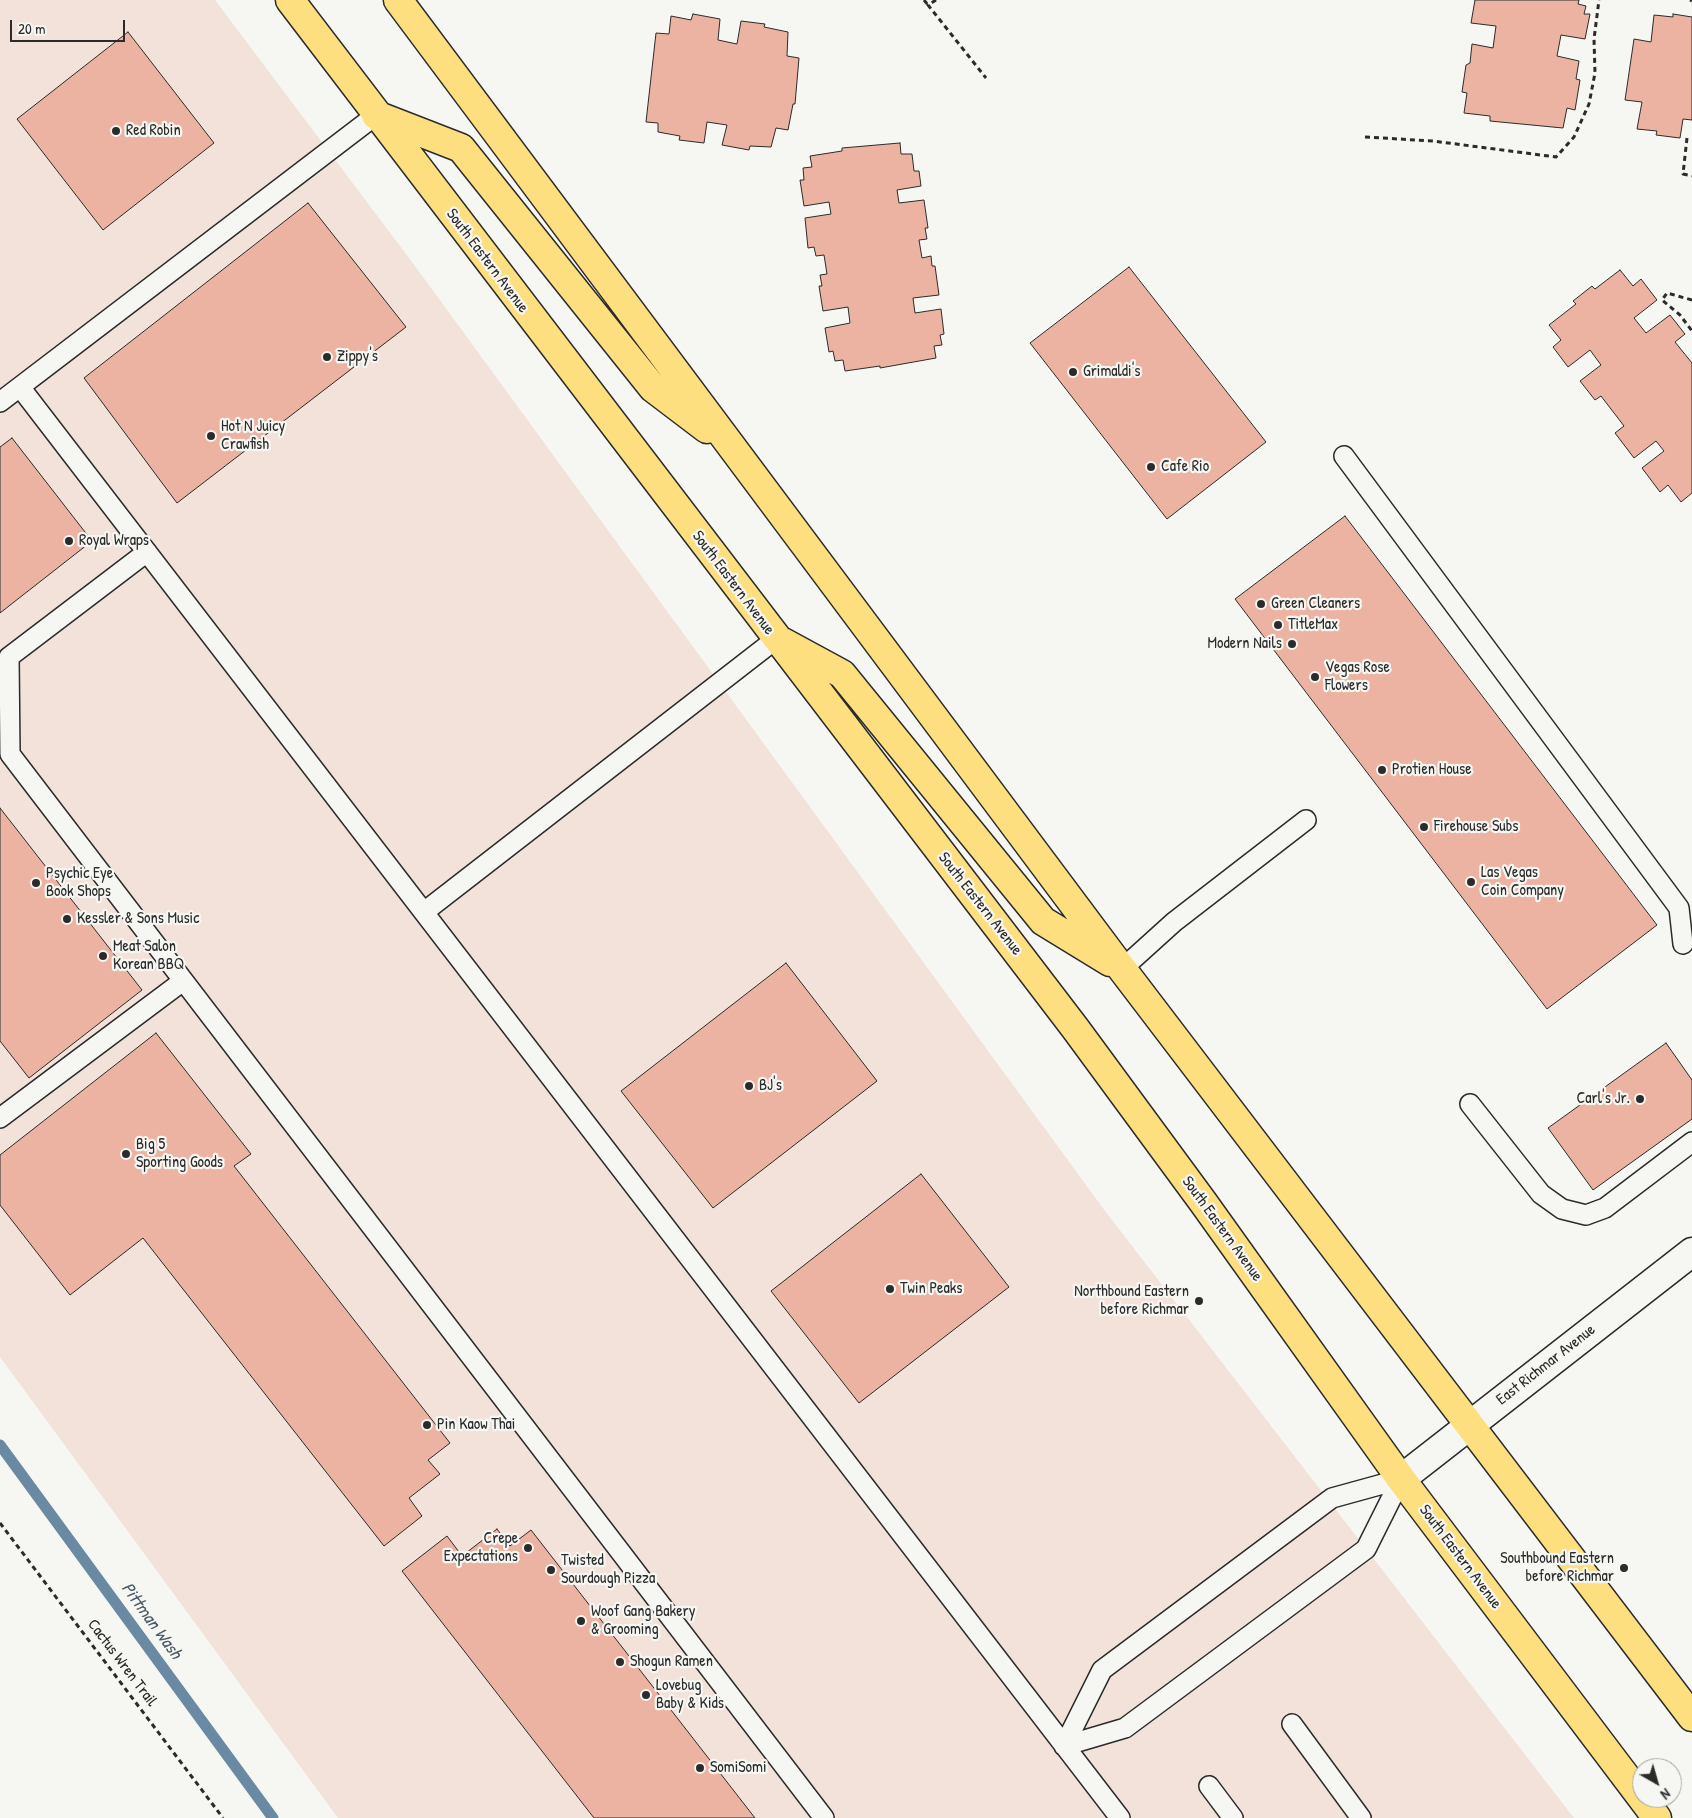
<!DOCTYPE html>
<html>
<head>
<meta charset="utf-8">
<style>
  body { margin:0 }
  #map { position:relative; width:1692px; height:1818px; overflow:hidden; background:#f6f6f2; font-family:"Patrick Hand",sans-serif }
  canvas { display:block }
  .north { position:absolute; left:1632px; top:1758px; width:50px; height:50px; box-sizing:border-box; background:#f6f6f2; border:1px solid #a5a5a2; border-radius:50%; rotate:142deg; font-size:14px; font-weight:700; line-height:20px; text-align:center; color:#2b2b2b }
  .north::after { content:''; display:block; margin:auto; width:18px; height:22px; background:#2b2b2b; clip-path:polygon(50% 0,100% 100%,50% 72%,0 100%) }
  .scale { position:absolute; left:10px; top:20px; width:115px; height:22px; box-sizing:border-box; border:2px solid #2b2b2b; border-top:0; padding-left:6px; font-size:15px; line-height:18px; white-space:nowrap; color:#2b2b2b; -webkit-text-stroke:4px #f6f6f2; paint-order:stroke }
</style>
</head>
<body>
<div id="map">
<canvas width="1692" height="1818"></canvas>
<div class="north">N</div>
<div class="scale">20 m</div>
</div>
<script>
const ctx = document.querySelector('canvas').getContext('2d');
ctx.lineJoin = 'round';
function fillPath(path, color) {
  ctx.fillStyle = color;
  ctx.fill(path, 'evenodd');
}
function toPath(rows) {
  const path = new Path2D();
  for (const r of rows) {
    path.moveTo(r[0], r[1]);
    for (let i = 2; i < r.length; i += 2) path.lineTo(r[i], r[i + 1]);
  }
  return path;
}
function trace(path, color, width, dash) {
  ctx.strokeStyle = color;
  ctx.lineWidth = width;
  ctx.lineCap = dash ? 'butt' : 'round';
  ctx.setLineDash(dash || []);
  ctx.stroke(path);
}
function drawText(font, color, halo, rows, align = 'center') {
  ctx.font = font + ' "Patrick Hand",sans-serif';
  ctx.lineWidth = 4.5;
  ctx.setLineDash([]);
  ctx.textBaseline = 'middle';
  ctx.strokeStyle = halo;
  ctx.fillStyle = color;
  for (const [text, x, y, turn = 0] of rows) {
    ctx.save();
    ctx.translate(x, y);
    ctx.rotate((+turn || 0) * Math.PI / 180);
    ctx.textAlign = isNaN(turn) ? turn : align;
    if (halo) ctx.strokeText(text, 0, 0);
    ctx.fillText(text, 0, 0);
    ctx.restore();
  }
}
const built = toPath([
  [0,0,215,0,415,266,1105,1211,1574,1818,338,1818,0,1357]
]);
const stream = toPath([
  [0,1445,273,1818]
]);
const building = toPath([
  [1475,0,1579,0,1578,4,1586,6,1584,14,1590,14,1585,39,1561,35,1557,56,1579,61,1576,79,1580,80,1575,110,1567,108,1563,128,1490,121,1490,116,1464,113,1467,93,1462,92,1466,65,1470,63,1472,44,1493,48,1496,26,1471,23,1475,0],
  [693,14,720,19,718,40,737,44,741,21,765,24,764,27,788,32,787,56,799,58,795,104,793,104,788,130,776,128,771,147,750,146,749,150,722,145,727,125,707,122,704,143,679,140,680,136,658,132,658,123,646,122,656,33,669,34,671,16,691,20,693,14],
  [1673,14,1692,17,1692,120,1683,119,1680,138,1656,135,1657,131,1637,129,1642,102,1625,100,1634,39,1651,42,1654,15,1673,17,1673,14],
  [128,32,214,143,103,230,17,119,128,32],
  [900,143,901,154,912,154,914,171,919,171,921,186,897,190,899,203,924,200,928,228,925,228,927,239,919,240,922,258,931,256,932,266,935,266,939,295,913,298,915,313,941,309,944,334,940,335,942,345,934,346,936,358,880,368,880,366,845,371,843,360,835,361,833,351,829,352,825,328,850,323,848,307,823,311,819,286,822,286,820,275,827,274,824,255,816,256,814,247,808,248,805,218,831,214,829,202,804,206,800,180,804,180,803,168,812,167,810,156,842,151,842,148,900,143],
  [308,203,406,327,177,503,84,378,308,203],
  [1129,267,1266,442,1167,519,1030,343,1129,267],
  [1620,270,1633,286,1641,279,1657,300,1634,318,1646,333,1670,315,1685,334,1675,342,1692,363,1692,493,1681,502,1668,485,1660,492,1642,468,1664,451,1656,441,1634,458,1615,433,1624,426,1601,396,1595,400,1580,381,1601,365,1590,350,1568,367,1553,347,1561,340,1549,325,1576,304,1573,301,1592,286,1595,289,1620,270],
  [12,438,92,541,0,613,0,447,12,438],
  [1345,516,1657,925,1547,1009,1235,599,1345,516],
  [0,808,142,990,29,1078,0,1041,0,808],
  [786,963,877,1081,713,1208,621,1091,786,963],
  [156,1033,251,1154,234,1166,450,1443,428,1460,440,1474,409,1498,422,1516,384,1546,143,1238,70,1295,0,1205,0,1155,156,1033],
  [1666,1043,1692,1080,1692,1119,1593,1190,1548,1128,1666,1043],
  [921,1174,1009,1287,859,1403,771,1291,921,1174],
  [497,1529,510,1546,531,1530,755,1818,594,1818,402,1571,447,1536,462,1556,497,1529]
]);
const path = toPath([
  [924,0,928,5],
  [936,0,928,5,986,78],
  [1690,0,1692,1],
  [1365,137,1433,141,1556,157,1574,137,1589,104,1595,73,1594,39,1599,0],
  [1687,138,1683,174,1692,176],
  [1692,300,1667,293,1662,300,1680,315,1692,331],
  [0,1523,223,1818]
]);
const service = toPath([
  [20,387,1120,1818],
  [0,402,376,115],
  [1344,456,1679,908,1683,944],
  [147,552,9,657,10,754,824,1818],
  [424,912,776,639],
  [1122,969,1174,922,1306,820],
  [1470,1104,1541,1194,1562,1209,1586,1215,1605,1208,1692,1142],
  [0,1118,183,981],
  [1292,1724,1361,1818],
  [1064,1746,1102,1670,1332,1498,1401,1479],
  [1064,1746,1125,1728,1366,1549,1401,1479],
  [1209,1786,1233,1818]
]);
const minor = toPath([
  [1401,1479,1692,1252]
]);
const primary = toPath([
  [290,0,1075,1028,1203,1202,1401,1479,1657,1818],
  [398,0,1122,969,1692,1717],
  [376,115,461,148,653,388,707,429],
  [783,642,842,674,1043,921,1110,962]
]);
const markers = [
  [116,131,5,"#2b2b2b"],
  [327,357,5,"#2b2b2b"],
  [1073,372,5,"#2b2b2b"],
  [211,436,5,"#2b2b2b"],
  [1151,467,5,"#2b2b2b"],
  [69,541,5,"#2b2b2b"],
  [1261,604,5,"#2b2b2b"],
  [1278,625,5,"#2b2b2b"],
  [1292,644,5,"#2b2b2b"],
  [1315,677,5,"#2b2b2b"],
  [1382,770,5,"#2b2b2b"],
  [1424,827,5,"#2b2b2b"],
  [1471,882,5,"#2b2b2b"],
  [36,883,5,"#2b2b2b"],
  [67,919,5,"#2b2b2b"],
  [103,956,5,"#2b2b2b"],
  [749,1086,5,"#2b2b2b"],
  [1640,1099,5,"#2b2b2b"],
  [126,1154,5,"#2b2b2b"],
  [890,1289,5,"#2b2b2b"],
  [1199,1301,5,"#2b2b2b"],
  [427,1425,5,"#2b2b2b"],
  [528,1548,5,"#2b2b2b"],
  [1624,1568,5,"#2b2b2b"],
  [551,1570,5,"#2b2b2b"],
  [581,1621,5,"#2b2b2b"],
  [620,1662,5,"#2b2b2b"],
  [646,1695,5,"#2b2b2b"],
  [700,1768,5,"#2b2b2b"]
];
const poiNames = [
  ["Red Robin",126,131],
  ["Zippy's",337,357],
  ["Grimaldi's",1083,372],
  ["Hot N Juicy",221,427],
  ["Crawfish",221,445],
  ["Cafe Rio",1161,467],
  ["Royal Wraps",79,541],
  ["Green Cleaners",1271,604],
  ["TitleMax",1288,625],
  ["Modern Nails",1282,644,"right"],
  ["Vegas Rose",1325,668],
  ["Flowers",1325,686],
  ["Protien House",1392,770],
  ["Firehouse Subs",1434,827],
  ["Las Vegas",1481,873],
  ["Coin Company",1481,891],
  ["Psychic Eye",46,874],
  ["Book Shops",46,892],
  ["Kessler & Sons Music",77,919],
  ["Meat Salon",113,947],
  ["Korean BBQ",113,965],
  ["BJ's",759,1086],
  ["Carl's Jr.",1630,1099,"right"],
  ["Big 5",136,1145],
  ["Sporting Goods",136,1163],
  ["Twin Peaks",900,1289],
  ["Northbound Eastern",1189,1292,"right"],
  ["before Richmar",1189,1310,"right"],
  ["Pin Kaow Thai",437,1425],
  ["Crepe",518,1539,"right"],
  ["Expectations",518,1557,"right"],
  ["Southbound Eastern",1614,1559,"right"],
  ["before Richmar",1614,1577,"right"],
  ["Twisted",561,1561],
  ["Sourdough Pizza",561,1579],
  ["Woof Gang Bakery",591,1612],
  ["& Grooming",591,1630],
  ["Shogun Ramen",630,1662],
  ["Lovebug",656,1686],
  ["Baby & Kids",656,1704],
  ["SomiSomi",710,1768]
];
const streetNames = [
  ["South Eastern Avenue",487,261,53],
  ["South Eastern Avenue",733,583,53],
  ["South Eastern Avenue",980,904,52],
  ["South Eastern Avenue",1222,1229,54],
  ["East Richmar Avenue",1546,1365,-38],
  ["South Eastern Avenue",1460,1557,53],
  ["Cactus Wren Trail",122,1663,53]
];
const waterNames = [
  ["Pittman Wash",151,1621,54]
];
fillPath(built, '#f3e2da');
trace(stream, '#698aa2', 11);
fillPath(building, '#ecb3a3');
trace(building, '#2b2b2b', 1);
trace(service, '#2b2b2b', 22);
trace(minor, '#2b2b2b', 31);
trace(primary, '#2b2b2b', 31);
trace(path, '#2b2b2b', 3, [5, 4]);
trace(service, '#f6f6f2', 19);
trace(minor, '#f6f6f2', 28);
trace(primary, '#fedf80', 28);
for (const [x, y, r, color] of markers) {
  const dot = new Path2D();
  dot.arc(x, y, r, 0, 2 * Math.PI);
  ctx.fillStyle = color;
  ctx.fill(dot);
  trace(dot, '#f6f6f2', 2);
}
drawText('16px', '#2b2b2b', '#f6f6f2', poiNames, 'left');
drawText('16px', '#2b2b2b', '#f6f6f2', streetNames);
drawText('italic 18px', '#4a5a66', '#f6f6f2', waterNames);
</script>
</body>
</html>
